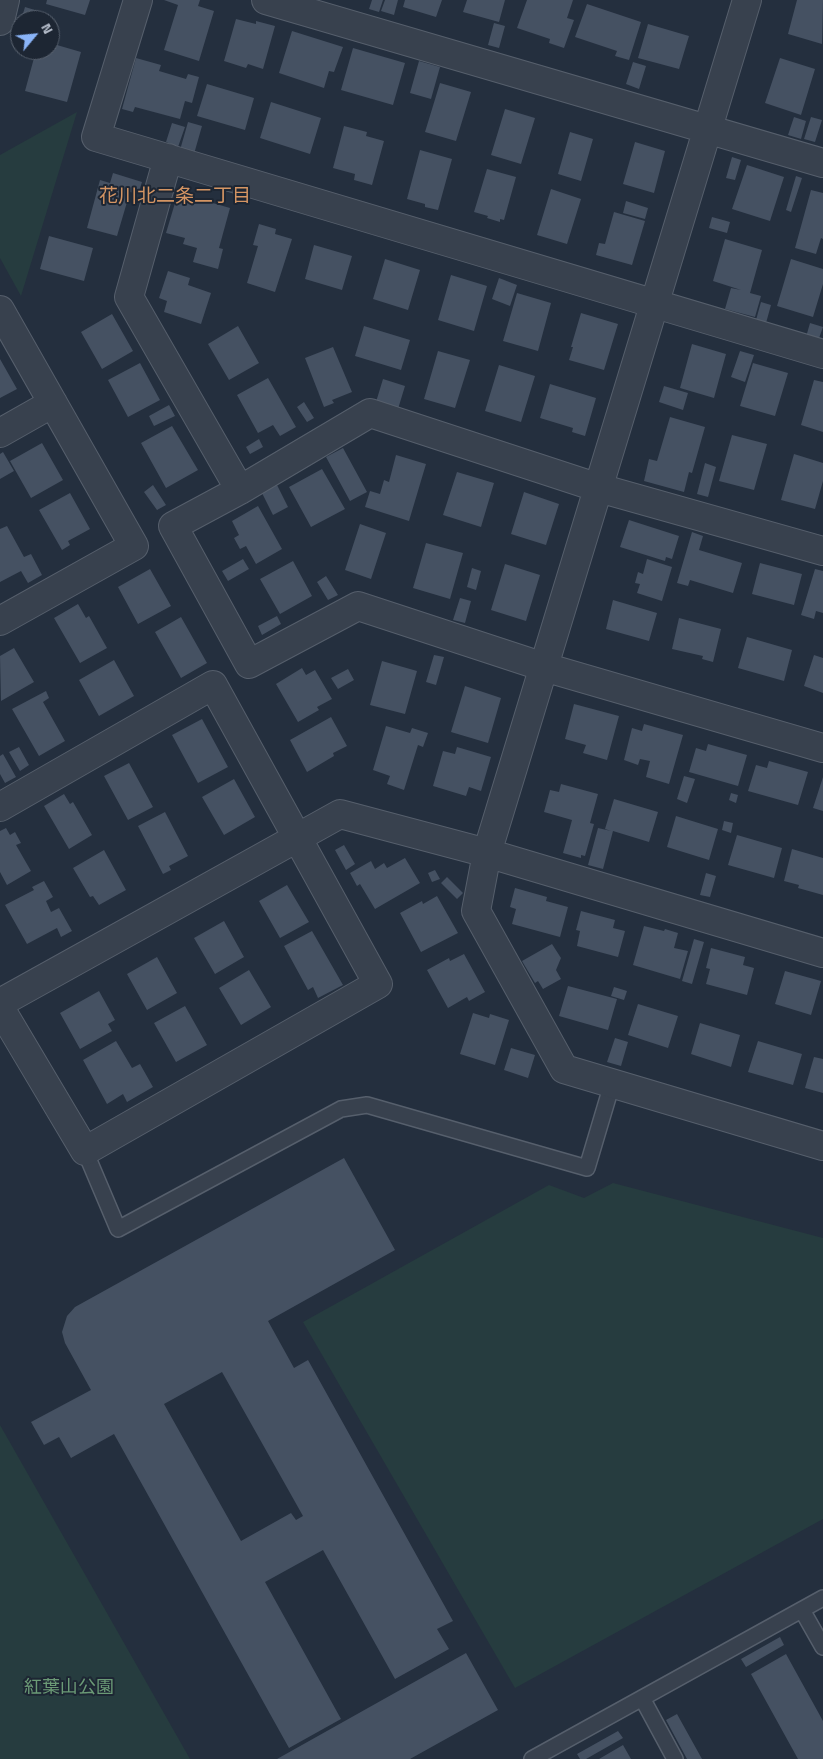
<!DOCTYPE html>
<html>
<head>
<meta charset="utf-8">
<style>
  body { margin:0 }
  #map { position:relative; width:823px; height:1759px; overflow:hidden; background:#242f3e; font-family:"Titillium Web",sans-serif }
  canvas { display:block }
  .north { position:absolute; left:10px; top:10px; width:50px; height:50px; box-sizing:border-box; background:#1d2633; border:1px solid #59626f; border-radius:50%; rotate:62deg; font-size:14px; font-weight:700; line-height:20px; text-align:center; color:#b4bcc9 }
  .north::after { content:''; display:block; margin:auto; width:18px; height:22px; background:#8ab4f8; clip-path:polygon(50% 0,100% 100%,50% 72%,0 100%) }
</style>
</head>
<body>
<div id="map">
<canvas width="823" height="1759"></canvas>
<div class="north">N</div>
</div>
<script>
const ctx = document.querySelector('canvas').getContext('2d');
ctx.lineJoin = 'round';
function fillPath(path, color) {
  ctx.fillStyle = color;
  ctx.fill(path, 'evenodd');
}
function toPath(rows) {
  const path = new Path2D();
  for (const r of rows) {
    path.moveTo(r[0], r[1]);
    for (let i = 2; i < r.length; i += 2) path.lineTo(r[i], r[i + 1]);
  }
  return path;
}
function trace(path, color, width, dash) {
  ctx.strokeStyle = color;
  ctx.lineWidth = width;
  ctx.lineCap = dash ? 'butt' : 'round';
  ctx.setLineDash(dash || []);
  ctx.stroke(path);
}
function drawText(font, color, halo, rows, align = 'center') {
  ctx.font = font + ' "Titillium Web","Noto Sans JP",sans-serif';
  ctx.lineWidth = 4;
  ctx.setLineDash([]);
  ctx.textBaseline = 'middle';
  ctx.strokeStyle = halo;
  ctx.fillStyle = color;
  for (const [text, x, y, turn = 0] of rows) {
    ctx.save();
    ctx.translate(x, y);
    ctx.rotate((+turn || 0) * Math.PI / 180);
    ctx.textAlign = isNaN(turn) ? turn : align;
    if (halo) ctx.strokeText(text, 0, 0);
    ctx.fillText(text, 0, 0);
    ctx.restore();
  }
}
const green = toPath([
  [77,112,21,296,0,258,0,155],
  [613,1183,823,1238,823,1519,515,1688,303,1322,549,1185,584,1198],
  [0,1425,190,1759,0,1759]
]);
const building = toPath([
  [47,0,90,0,85,15,46,4],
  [164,0,200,0,198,6,214,11,199,61,164,50,178,5],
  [372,0,383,0,379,12,369,9],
  [385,0,398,0,394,15,381,11],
  [405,0,442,0,436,17,403,7],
  [467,0,505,0,499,22,463,12],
  [527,0,573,0,567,18,574,20,564,48,549,43,550,39,517,28],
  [797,0,823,0,822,44,788,34],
  [587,4,641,22,629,60,615,56,617,51,575,37],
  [25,7,48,14,46,20,32,20,22,17],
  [236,19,256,24,256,21,275,26,263,69,248,64,246,68,224,61],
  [494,23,505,26,499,48,488,45],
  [648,24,689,36,679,69,638,58],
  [292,31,343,47,334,72,329,71,324,88,279,73],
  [50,43,81,52,67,102,25,91,34,58,24,55,26,50,50,50],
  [353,48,405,63,393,105,341,90],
  [136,58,161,65,159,71,186,79,188,74,199,77,192,103,185,101,180,119,135,107,133,112,122,109],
  [780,58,815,69,801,115,765,103],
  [419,61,440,67,431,99,410,93],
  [633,62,646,66,639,89,626,84],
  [440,83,471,92,456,141,425,132],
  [207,84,254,98,245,130,197,116],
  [271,102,321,118,310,154,260,138],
  [505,109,535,118,521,164,491,155],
  [794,117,806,121,801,139,788,135],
  [811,117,822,120,815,142,804,139],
  [188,122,202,126,194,154,180,150],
  [172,123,185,127,178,147,166,142],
  [344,126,367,132,366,136,384,141,372,185,354,180,355,174,333,168],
  [570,132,593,139,581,181,558,174],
  [635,142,665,151,654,193,623,184],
  [420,150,452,159,438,210,425,207,425,204,407,199],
  [732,157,741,160,735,180,726,178],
  [747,165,784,177,770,221,732,209],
  [487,169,516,177,504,220,500,219,500,222,487,218,488,216,474,212],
  [113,173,142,182,138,194,130,192,117,236,87,228,100,180,110,183],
  [796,176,802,178,791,212,786,210],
  [551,189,581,199,567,244,537,235],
  [811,190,823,193,823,239,821,238,816,254,795,248],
  [178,193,230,208,219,248,223,249,218,269,193,262,197,248,183,244,185,238,166,233],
  [626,201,648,208,645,219,623,213],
  [614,212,645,221,632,265,596,255,599,243,605,244],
  [712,217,730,222,727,233,709,228],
  [259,224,276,229,275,234,292,239,275,292,247,283,258,246,253,245],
  [49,236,93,248,84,281,40,269],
  [725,239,762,250,750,293,761,296,755,317,725,309,731,288,741,290,713,281],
  [314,245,352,256,342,290,305,279],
  [385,259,420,270,408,310,373,299],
  [791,259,823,269,823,284,813,317,777,306],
  [168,271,190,278,188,285,211,293,201,324,164,312,167,301,159,298],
  [451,275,487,286,474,331,438,320],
  [499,278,517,285,510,306,492,299],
  [517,293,551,303,538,351,503,341],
  [761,302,771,305,766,323,756,320],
  [581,313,618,324,604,370,569,360,573,347,571,347],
  [112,314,133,351,102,369,81,332],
  [810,323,823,327,818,341,806,337],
  [238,326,259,363,229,380,208,344],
  [364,326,410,340,401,370,355,356],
  [692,344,726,354,714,398,680,388],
  [333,347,352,392,332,400,334,403,324,407,305,358],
  [438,351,470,360,455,408,424,399],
  [740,351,754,355,745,382,731,377],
  [0,359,17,389,0,398],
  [140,363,160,400,128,417,108,380],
  [753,363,788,373,775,416,740,406],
  [499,365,535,376,521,422,485,411],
  [268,378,296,427,280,436,273,425,258,433,237,395],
  [383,379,405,386,398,409,376,402],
  [814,380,823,382,823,432,801,425],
  [550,384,596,398,585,436,572,432,573,428,540,418],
  [664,386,688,393,683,410,659,402],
  [304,402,314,418,307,422,297,407],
  [169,405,175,416,154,426,149,416],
  [670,417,705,427,692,473,689,472,684,492,644,481,649,459,657,461],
  [172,426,198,470,166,488,141,443],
  [732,435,767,444,754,490,719,481],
  [259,439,263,447,250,454,246,447],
  [42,443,63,480,31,498,10,461],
  [343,448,367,492,350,501,326,457],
  [3,452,14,471,0,479,0,454],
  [794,454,823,463,823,481,815,509,781,500],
  [396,455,426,464,409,521,365,507,370,491,380,494,384,480,389,482],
  [705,463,716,467,708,497,697,494],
  [322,469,345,509,311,527,289,487],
  [457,472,494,483,481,527,443,515],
  [153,485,166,505,157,510,144,492],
  [277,485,288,507,273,515,262,493],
  [524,492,559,504,546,545,511,534],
  [70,493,90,529,68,541,70,545,62,550,39,510],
  [258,506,282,549,256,564,246,546,240,549,234,538,239,535,232,521],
  [629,520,679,536,672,559,666,557,665,561,620,547],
  [360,524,386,533,371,579,345,570],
  [7,526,24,557,31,554,42,575,28,583,21,571,0,582,0,529],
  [692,532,703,536,699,550,742,563,733,593,690,580,688,586,677,583],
  [426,543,463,553,450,599,413,588],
  [243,559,249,569,228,581,222,571],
  [647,559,672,567,662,601,637,593,640,584,635,583,638,572,643,574],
  [293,561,312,596,280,614,260,579],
  [760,563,802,574,794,605,752,594],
  [505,564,540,575,526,621,491,610],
  [472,568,481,571,476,590,467,587],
  [150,569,171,606,138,624,118,587],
  [815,569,823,571,823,613,816,611,814,619,801,615],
  [326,576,338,595,328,600,317,582],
  [460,598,471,601,465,623,453,620],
  [613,600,657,613,649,641,606,629],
  [78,604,86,618,89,616,107,648,80,663,54,618],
  [277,616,281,624,262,635,258,626],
  [181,617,207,663,181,678,155,632],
  [679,618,721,629,713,662,702,659,703,656,672,649],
  [747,637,792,650,784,681,738,668],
  [14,648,34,682,1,701,0,656],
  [434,655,444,657,436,685,426,682],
  [814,655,823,658,823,693,804,686],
  [114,660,134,696,99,716,79,680],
  [382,661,417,671,405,714,370,705],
  [302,668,306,675,315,670,332,699,317,707,319,710,298,722,276,684],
  [348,669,354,680,338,689,331,678],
  [465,686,501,698,488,743,451,732],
  [46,691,49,698,43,702,65,741,39,756,12,709],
  [574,704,619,716,607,760,583,753,586,745,565,739],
  [331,717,347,746,333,753,334,756,307,772,290,740],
  [202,719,228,767,198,783,172,735],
  [644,724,683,735,669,784,646,777,650,761,640,759,638,765,624,760,632,728,642,731],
  [386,726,410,733,412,728,428,733,423,747,418,745,404,790,387,784,390,776,373,770],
  [708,744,747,755,738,786,689,772,696,748,706,751],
  [19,747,29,765,20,771,9,752],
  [457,747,491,757,481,791,469,787,466,796,433,786,443,751,455,754],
  [3,754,16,777,5,783,0,774,0,756],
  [769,761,808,772,798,805,748,791,756,765,767,768],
  [129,763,153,807,128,820,104,776],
  [684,776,695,779,687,803,677,799],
  [823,777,823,811,813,808],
  [234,779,255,817,224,835,202,797],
  [561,784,598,794,590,823,594,824,585,856,581,855,581,858,563,853,572,820,544,812,550,790,559,792],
  [731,793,738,795,736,803,729,800],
  [64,794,70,804,73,802,92,835,69,849,44,806],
  [614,799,658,812,649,842,613,831,603,869,588,865,598,828,611,831,605,829],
  [165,812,188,856,169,866,171,870,163,874,138,826],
  [676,816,718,829,709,860,667,847],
  [724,821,733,823,731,833,722,830],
  [6,828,10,835,15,832,21,843,16,845,31,871,7,885,0,872,0,831],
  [737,835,782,848,774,878,728,865],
  [344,845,355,864,346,870,335,850],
  [792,849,823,858,823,895,798,888,799,885,784,881],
  [104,850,126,890,99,905,93,896,90,897,73,868],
  [405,858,420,883,375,909,360,884,357,886,350,873,371,861,375,869,384,863,387,868],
  [435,870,440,879,432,882,428,873],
  [706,873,716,876,710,897,700,895],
  [447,877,463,893,457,899,441,883],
  [44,881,53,897,46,901,51,912,59,908,72,931,61,937,57,928,27,944,5,905,34,890,32,887],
  [287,885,309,922,280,938,259,901],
  [515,888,547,897,546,901,568,907,560,937,512,924,516,909,510,907],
  [437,896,458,933,421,952,400,913,422,901,423,904],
  [581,911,615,920,613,928,625,931,618,957,577,946,580,931,576,930],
  [224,921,244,957,215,974,194,938],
  [644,926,664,931,665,929,678,933,674,948,688,951,680,979,633,965],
  [312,931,343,985,318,998,313,987,308,990,284,946],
  [694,939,704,942,692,984,682,981],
  [552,944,561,958,556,970,561,979,543,989,538,981,535,983,522,961],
  [711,948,745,957,743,965,754,968,747,995,706,984,710,969,706,968],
  [464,954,485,992,469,1001,467,997,448,1008,427,970,449,958,450,961],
  [157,957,177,993,147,1010,127,974],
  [249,970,271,1007,241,1025,219,988],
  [785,971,821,981,811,1015,775,1004],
  [568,986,617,999,608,1030,559,1016],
  [614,987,627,991,624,1000,611,996],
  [99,991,115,1020,108,1024,112,1031,80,1049,60,1013],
  [638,1004,678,1016,668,1048,628,1035],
  [185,1006,207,1045,176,1062,154,1023],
  [473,1013,489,1018,490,1014,509,1020,495,1065,460,1054],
  [700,1023,740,1035,731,1067,691,1054],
  [615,1038,628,1042,621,1066,607,1062],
  [116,1041,132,1068,140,1064,153,1087,127,1102,123,1094,107,1104,83,1060],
  [758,1041,802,1054,793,1085,748,1072],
  [511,1048,535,1055,528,1078,504,1070],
  [814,1057,823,1059,823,1093,805,1088],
  [344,1158,395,1250,268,1321,294,1368,308,1360,453,1621,437,1629,449,1649,395,1679,323,1550,265,1582,341,1719,289,1748,114,1434,71,1458,59,1437,44,1445,31,1422,91,1390,65,1343,62,1332,67,1316,75,1307],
  [222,1372,303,1516,296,1520,291,1513,241,1541,164,1404],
  [780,1637,784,1645,746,1667,741,1659],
  [466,1653,498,1710,410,1759,277,1759],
  [786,1654,823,1721,823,1759,798,1759,751,1674],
  [677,1714,702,1759,687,1759,666,1720],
  [618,1731,623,1738,586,1759,580,1759,577,1754],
  [623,1745,631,1759,599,1759]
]);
const service = toPath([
  [85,1151,118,1229,341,1109,367,1105,587,1168,612,1084],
  [802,1610,823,1647],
  [642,1698,675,1759],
  [532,1759,823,1598]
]);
const minor = toPath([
  [138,0,96,137,823,354],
  [266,0,823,163],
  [0,21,5,0],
  [168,158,129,297,240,490],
  [0,310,134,546,0,621],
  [0,433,53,403],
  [823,551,599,488,370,413,240,490,173,526,249,664,358,606,544,667,823,748],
  [0,807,213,685,378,984,85,1151,0,1008],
  [823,953,487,853,476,911,564,1069,823,1146],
  [0,1003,340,814,487,853,747,0]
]);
const parkNames = [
  ["紅葉山公園",69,1689]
];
const neighbourhoodNames = [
  ["花川北二条二丁目",175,197]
];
fillPath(green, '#263c3f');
fillPath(building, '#455162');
trace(service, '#565f6c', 18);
trace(minor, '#565f6c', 30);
trace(service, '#38414e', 15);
trace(minor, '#38414e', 28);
drawText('18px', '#6b9a76', '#1d2633', parkNames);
drawText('19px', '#d59563', '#1d2633', neighbourhoodNames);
</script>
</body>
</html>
